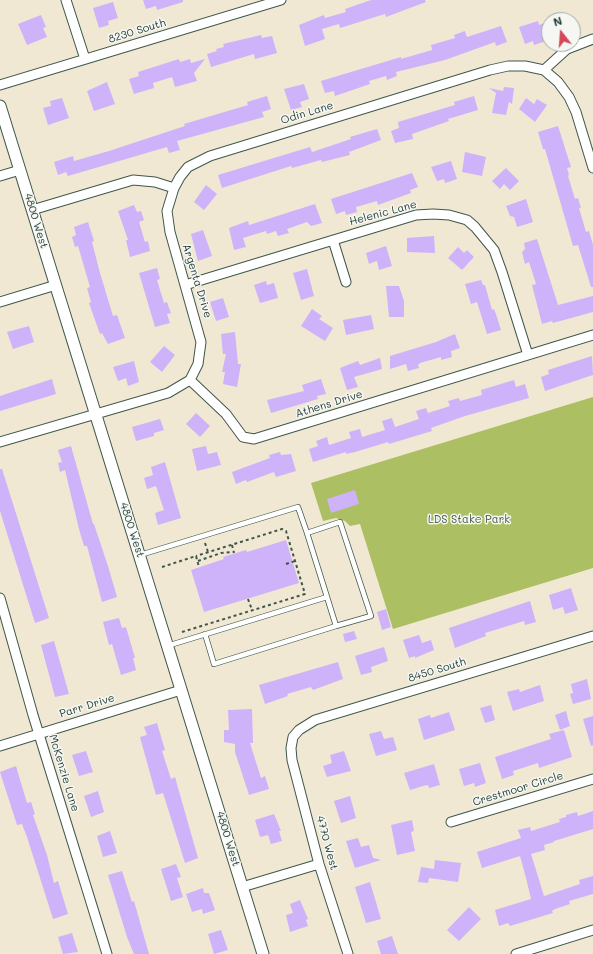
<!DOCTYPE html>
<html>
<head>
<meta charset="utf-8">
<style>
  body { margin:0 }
  #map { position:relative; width:593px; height:954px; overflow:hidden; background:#f1e8d3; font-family:Mali,sans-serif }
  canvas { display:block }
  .north { position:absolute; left:541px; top:12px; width:40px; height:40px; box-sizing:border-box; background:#f6f6f2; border:1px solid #a0aca6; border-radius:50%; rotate:343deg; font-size:11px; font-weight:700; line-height:16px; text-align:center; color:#1f3d34 }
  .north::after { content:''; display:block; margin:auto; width:14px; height:18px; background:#d1495b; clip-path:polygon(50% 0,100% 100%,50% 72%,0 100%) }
</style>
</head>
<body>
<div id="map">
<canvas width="593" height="954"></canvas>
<div class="north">N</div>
</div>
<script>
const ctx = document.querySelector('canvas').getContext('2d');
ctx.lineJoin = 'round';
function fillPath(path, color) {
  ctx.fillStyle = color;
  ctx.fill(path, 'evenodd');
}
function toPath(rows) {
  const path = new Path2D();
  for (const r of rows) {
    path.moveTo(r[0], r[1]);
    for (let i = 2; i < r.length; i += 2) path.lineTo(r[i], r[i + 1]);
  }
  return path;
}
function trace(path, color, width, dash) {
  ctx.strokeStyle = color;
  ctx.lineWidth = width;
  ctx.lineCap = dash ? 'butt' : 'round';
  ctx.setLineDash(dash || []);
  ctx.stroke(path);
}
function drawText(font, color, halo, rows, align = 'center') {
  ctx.font = font + ' Mali,sans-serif';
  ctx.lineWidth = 3;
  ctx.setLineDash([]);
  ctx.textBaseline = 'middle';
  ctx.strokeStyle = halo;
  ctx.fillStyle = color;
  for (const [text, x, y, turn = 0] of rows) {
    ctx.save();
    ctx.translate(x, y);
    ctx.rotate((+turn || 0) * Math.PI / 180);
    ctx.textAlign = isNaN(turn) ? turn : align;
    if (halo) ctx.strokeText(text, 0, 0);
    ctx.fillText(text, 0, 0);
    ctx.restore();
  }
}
const green = toPath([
  [593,397,593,568,393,629,360,524,350,526,345,521,336,518,323,521,311,483]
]);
const building = toPath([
  [143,0,183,0,183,2,157,10,156,6,146,9],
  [371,0,425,0,426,2,386,17,385,14,340,28,339,24,322,29,325,39,305,46,299,25,324,15,325,18,346,12,345,9],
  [113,2,118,18,108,21,109,25,99,28,93,8],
  [41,15,46,27,43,28,47,37,27,45,18,24],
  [538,21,539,25,549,21,549,40,534,45,533,41,525,44,519,27],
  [501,26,507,42,496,46,495,42,445,60,396,72,397,76,387,80,386,76,369,81,370,84,335,96,334,91,325,93,321,81,401,57,401,59,432,50,431,45,455,38,454,35,465,31,467,37],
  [261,35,262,38,272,36,277,53,255,59,254,54,211,67,207,54,217,51,216,49,224,47,223,44],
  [179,59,180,62,190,59,191,63,205,59,194,73,197,81,175,87,172,77,153,83,154,88,134,94,129,79,139,76,138,72],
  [107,82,115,104,94,111,87,91],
  [304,84,309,99,300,102,302,107,291,110,284,89],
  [504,87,514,88,512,104,509,102,506,115,492,113,496,93,489,88,503,91],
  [267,96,271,109,262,112,264,117,177,141,180,150,169,153,167,147,68,176,66,172,58,175,54,162,73,156,74,161,109,151,185,126,184,124,248,105,247,102],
  [474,96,478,110,448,119,449,121,412,134,413,139,395,143,391,131,399,128,398,122,455,105,454,102],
  [62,98,69,118,48,125,43,108,51,106,50,101],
  [526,98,534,104,537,99,547,105,535,122,519,109],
  [558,126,571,167,567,168,569,175,568,176,575,199,578,198,581,208,579,208,586,232,589,231,593,245,593,287,591,287,578,245,573,246,545,149,543,149,538,132],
  [377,129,381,140,349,152,350,155,322,162,321,160,292,168,291,166,222,188,218,175,310,147,312,152,351,139,350,137],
  [465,152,486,157,482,176,462,172],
  [451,161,457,179,445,183,444,179,437,181,431,167],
  [506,168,519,181,510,190,504,184,500,189,492,181],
  [412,173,418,187,410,190,411,193,378,205,377,201,356,207,357,212,346,215,345,211,336,214,331,199],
  [206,185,217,194,204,210,194,202],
  [526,199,533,222,517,227,514,217,510,216,506,206],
  [315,204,322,223,311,226,307,222,287,229,289,233,278,236,276,231,267,234,266,231,243,238,246,247,234,250,229,228,248,221,249,225],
  [134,205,137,212,141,211,144,220,139,222,145,242,148,241,150,251,130,257,126,240,128,240,118,211],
  [88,222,94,241,92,242,100,273,113,316,117,315,125,338,108,344,102,333,100,334,89,303,91,302,87,288,90,287,78,246,75,247,72,237,76,235,74,227],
  [203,230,212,256,198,261,191,234],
  [434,236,435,253,407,252,407,238],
  [537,239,558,305,593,296,593,312,553,323,552,321,542,324,532,285,536,284,529,262,525,264,522,252,525,249,524,243],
  [386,246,392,266,379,270,377,261,369,264,366,253],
  [458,247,464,253,467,250,474,257,462,270,448,258],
  [157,268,160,279,157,280,164,303,167,302,171,313,167,314,170,323,155,327,139,273],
  [307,269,314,296,301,300,293,273],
  [481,280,483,285,485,285,492,310,494,309,497,317,501,330,487,334,477,302,471,304,465,284],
  [266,281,267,285,274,283,278,298,260,303,254,285],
  [386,286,399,286,404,301,404,317,389,317],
  [223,298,229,317,216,321,210,302],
  [312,309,322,316,319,319,333,328,325,341,301,326],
  [371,315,374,329,346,335,343,320],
  [29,326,34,342,13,349,7,332],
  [235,332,238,364,241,364,237,387,223,384,225,372,222,372,226,354,223,354,221,334],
  [455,334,460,348,451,351,452,357,441,360,441,357,420,363,418,365,419,368,408,371,406,364,390,369,390,356,436,342],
  [164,346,175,355,162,372,150,362],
  [592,356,593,375,545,391,541,377,549,374,548,370],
  [380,358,382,369,354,377,358,387,347,390,340,368,358,361,360,365],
  [134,361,139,382,128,386,126,378,118,381,113,367],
  [52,379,56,394,0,411,0,396],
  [321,379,326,394,317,396,318,399,271,413,267,400,304,391,302,385],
  [514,380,516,387,525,384,529,398,465,416,431,428,432,431,389,444,388,442,355,452,346,454,346,452,313,462,309,449,318,446,316,441,327,437,329,445,351,438,349,432,360,429,362,437,385,430,382,421,392,418,395,427,419,419,416,411,426,408,428,413,450,406,448,401,459,398,460,401,482,395,481,390],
  [196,413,210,426,200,437,186,424],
  [160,419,164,430,154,433,154,436,136,441,132,427],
  [71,446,93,524,94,524,108,566,117,597,102,602,87,546,84,546,79,529,65,470,60,472,58,463,62,462,58,450],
  [206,446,208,454,217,452,221,465,197,471,192,449],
  [280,452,281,455,291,454,296,471,276,477,274,472,247,482,246,480,236,484,232,472,270,458,269,455],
  [165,462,181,518,158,525,155,513,164,510,156,486,147,489,144,478,153,475,151,467],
  [0,469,2,469,49,618,35,623,0,511],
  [355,490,359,504,331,513,327,499],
  [286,540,299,583,204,612,191,570,224,559,223,557,246,550,247,552],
  [571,588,578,610,565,614,563,607,553,610,549,595],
  [530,601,536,622,525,625,524,621,485,633,486,636,455,648,449,628],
  [386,609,391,627,382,630,377,612],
  [119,618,122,628,126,627,135,658,133,658,136,670,121,675,112,644,109,645,103,622],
  [354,631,357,639,345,642,343,634],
  [419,635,422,643,431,640,434,650,415,658,415,656,409,658,403,640],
  [54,641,69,694,55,697,41,645],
  [384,647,388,661,371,667,372,672,361,675,355,656],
  [338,662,343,679,313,690,311,687,287,694,288,696,265,704,259,685],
  [587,679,591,699,573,704,570,694,573,693,571,684],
  [540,685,544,701,513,711,507,692,519,689,520,692],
  [491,705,495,720,485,723,480,708],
  [252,709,253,743,250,743,261,778,265,776,269,789,249,795,235,752,235,744,224,742,224,730,229,730,228,710],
  [566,711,570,726,560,730,555,715],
  [449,712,455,730,424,740,418,719,430,715,431,718],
  [593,716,593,745,591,746,583,719],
  [157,723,165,750,162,751,171,779,175,777,198,858,185,863,163,793,156,795,140,737,147,735,144,727],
  [564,730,572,757,539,768,538,763,513,771,514,775,502,779,495,757,551,739,549,734],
  [381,731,384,739,393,737,397,750,376,756,369,734],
  [86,751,93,772,79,776,72,755],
  [344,751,351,771,327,777,323,766,332,763,330,755],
  [480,763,486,783,475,787,474,783,464,786,459,769],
  [434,764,440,785,429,788,428,785,423,786,410,790,404,773],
  [16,766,27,803,31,802,35,814,33,815,47,855,54,883,58,881,68,914,53,919,27,837,22,824,17,825,0,772],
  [98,791,104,812,91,817,84,796],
  [350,796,356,818,341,823,334,801],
  [593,811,593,829,554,841,554,842,544,845,545,850,531,854,544,896,580,884,579,880,593,876,593,894,569,901,570,904,555,909,552,911,553,913,510,926,508,923,499,926,495,910,531,899,526,878,520,856,482,868,477,852,521,838,518,830,530,827,531,831,560,822,559,819,566,817,566,815,577,812,578,816],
  [274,814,281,831,279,831,282,841,271,844,268,835,260,837,255,820],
  [412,820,414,831,411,832,415,851,397,855,391,825],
  [110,831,117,853,103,857,97,836],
  [358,838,361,847,369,845,373,858,381,860,355,868,346,841],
  [435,860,461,863,458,882,429,878,428,883,418,882,421,867,434,869],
  [176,864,181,877,177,878,183,897,171,901,161,869],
  [122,871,132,902,134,901,149,954,134,954,127,937,108,875],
  [370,882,381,919,366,923,355,887],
  [203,888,204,893,209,893,215,910,203,914,202,909,192,912,186,894],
  [300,900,308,919,306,920,308,926,290,932,286,915,293,913,290,904],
  [469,907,481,919,459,941,447,930],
  [221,930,228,950,214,954,208,934],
  [72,933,78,952,63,954,58,937],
  [392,936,398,954,381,954,377,941]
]);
const path = toPath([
  [205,543,208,552],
  [232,545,234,553],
  [198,561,221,553,234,552],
  [286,564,295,561],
  [162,567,196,556,199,567],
  [248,599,252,610],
  [182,632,305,594,286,531,282,529,196,556]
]);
const service = toPath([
  [140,555,298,507,307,533],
  [327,597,307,533,340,522,371,616,336,626],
  [167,646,327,597,336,626,214,664,205,634]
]);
const minor = toPath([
  [66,0,85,59],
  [544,70,558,82,569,97,576,112,593,168],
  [0,85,281,0],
  [0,176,20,170],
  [32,210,133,180,155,182,174,188,180,177,188,167,210,156,490,70,508,66,525,66,544,70,567,49,593,39],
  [333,240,346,282],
  [185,285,416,215,433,214,449,215,467,220,475,227,494,250,502,272,528,355],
  [0,302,56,285],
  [190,380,226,414,243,437,254,439,593,335],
  [0,442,168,393,190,380,198,364,201,342,170,232,167,211,174,188],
  [0,598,33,715,107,954],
  [0,746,181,690],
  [451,822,593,779],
  [242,887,319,864],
  [348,954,319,864,292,760,291,748,293,737,299,730,315,720,593,636],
  [516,954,593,930]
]);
const tertiary = toPath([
  [0,106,263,954]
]);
const streetNames = [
  ["8230 South",137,31,-17],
  ["Odin Lane",307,113,-17],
  ["Helenic Lane",383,213,-15],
  ["4800 West",36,221,73],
  ["Argenta Drive",197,281,73],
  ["Athens Drive",329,404,-17],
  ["4800 West",132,530,72],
  ["8450 South",437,670,-17],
  ["Parr Drive",87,706,-17],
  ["McKenzie Lane",64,773,73],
  ["Crestmoor Circle",518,789,-17],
  ["4800 West",228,839,73],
  ["4770 West",327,843,75]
];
const parkNames = [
  ["LDS Stake Park",469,520]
];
fillPath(green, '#acbf63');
fillPath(building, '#ceb2fa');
trace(service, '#3e574c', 6);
trace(minor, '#3e574c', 11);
trace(tertiary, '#3e574c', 13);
trace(path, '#3e574c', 2, [3, 3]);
trace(service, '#fff', 4.5);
trace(minor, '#fff', 9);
trace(tertiary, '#fff', 11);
drawText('11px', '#1f3d34', '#f6f6f2', streetNames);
drawText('11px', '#425e40', '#f6f6f2', parkNames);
</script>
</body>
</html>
